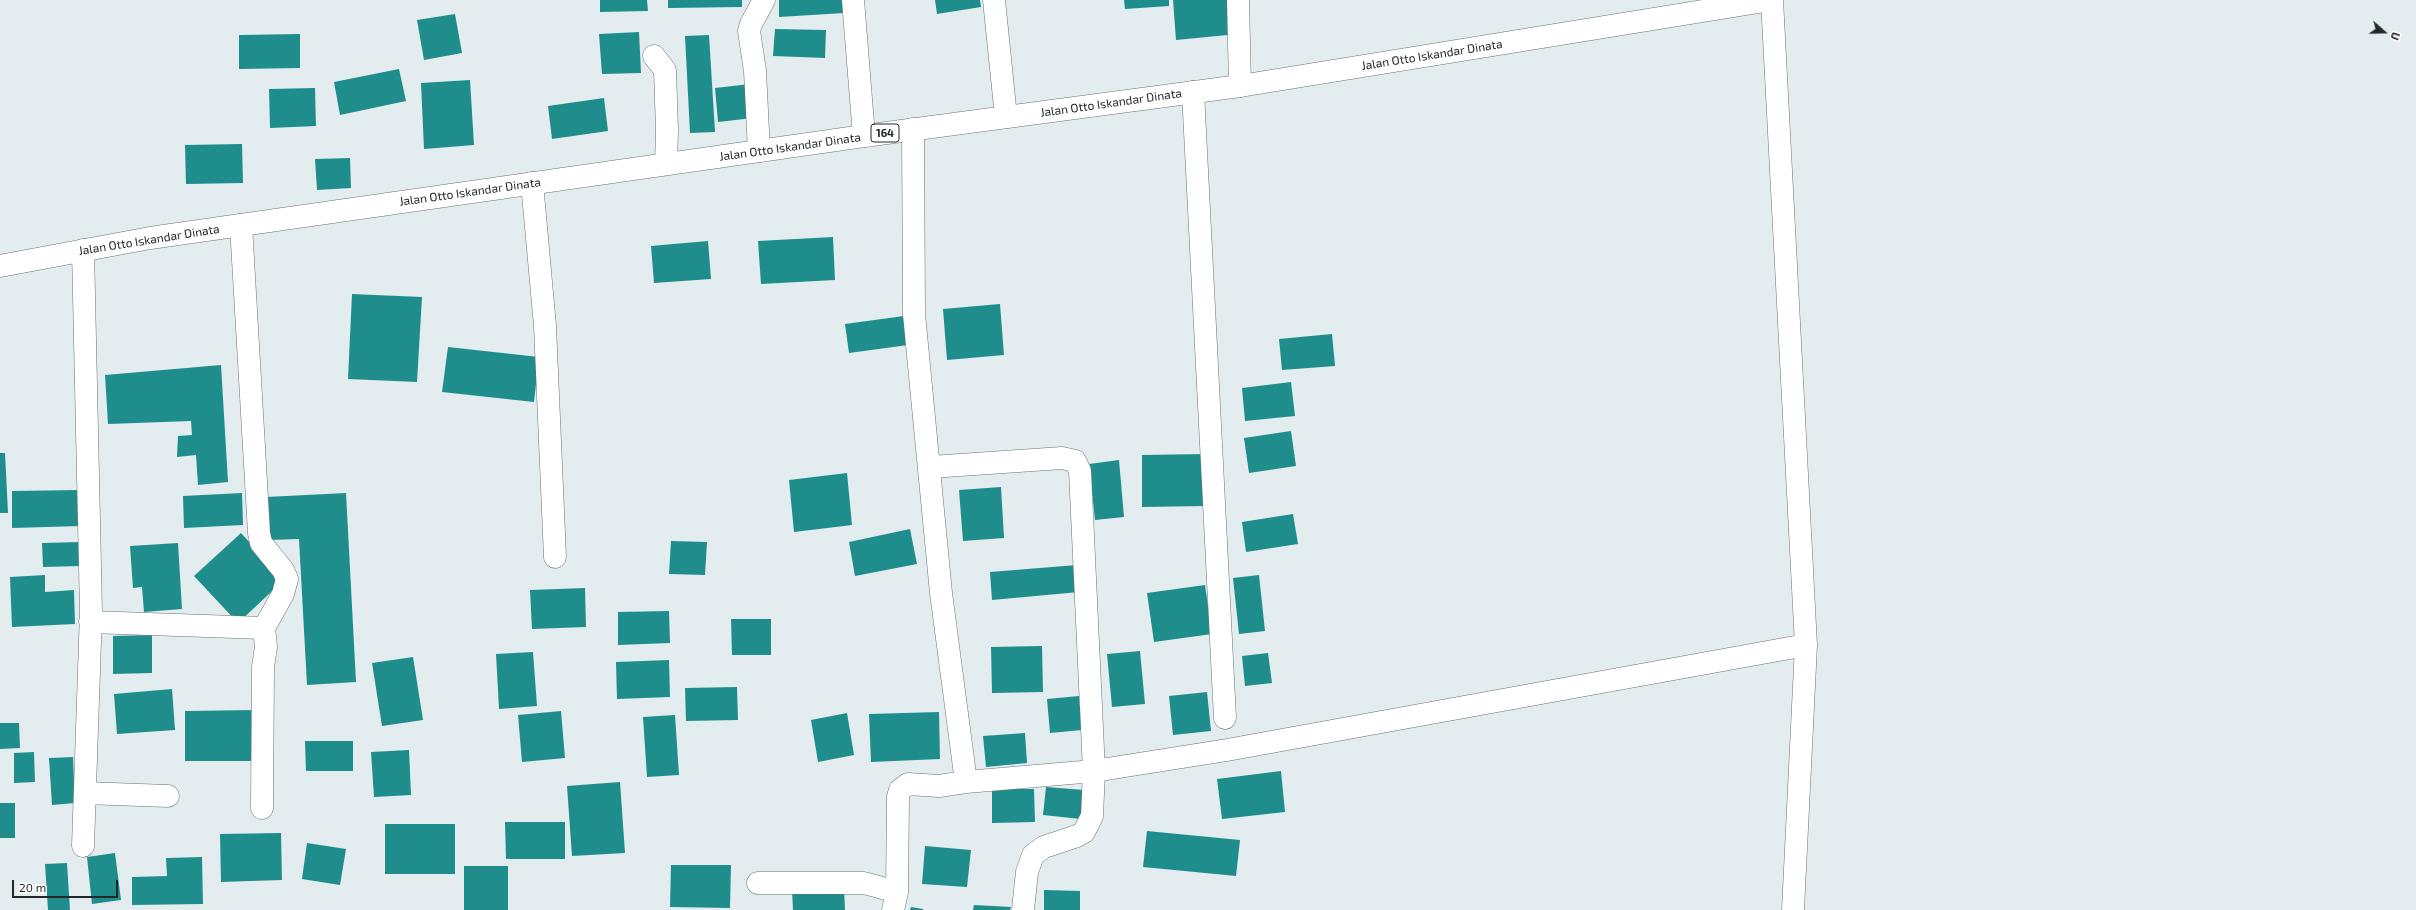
<!DOCTYPE html>
<html>
<head>
<meta charset="utf-8">
<style>
  body { margin:0 }
  #map { position:relative; width:2416px; height:910px; overflow:hidden; background:#e3ecef; font-family:"Exo 2",sans-serif }
  canvas { display:block }
  .north { position:absolute; left:2364px; top:12px; width:40px; height:40px; -webkit-text-stroke:3px #fff; paint-order:stroke; rotate:110deg; font-size:11px; font-weight:700; line-height:16px; text-align:center; color:#232728 }
  .north::after { content:''; display:block; margin:auto; width:14px; height:18px; background:#232728; clip-path:polygon(50% 0,100% 100%,50% 72%,0 100%) }
  .scale { position:absolute; left:12px; top:880px; width:106px; height:18px; box-sizing:border-box; border:2px solid #232728; border-top:0; padding-left:5px; font-size:12px; line-height:14px; white-space:nowrap; color:#232728; -webkit-text-stroke:3px #fff; paint-order:stroke }
</style>
</head>
<body>
<div id="map">
<canvas width="2416" height="910"></canvas>
<div class="north">U</div>
<div class="scale">20 m</div>
</div>
<script>
const ctx = document.querySelector('canvas').getContext('2d');
ctx.lineJoin = 'round';
function fillPath(path, color) {
  ctx.fillStyle = color;
  ctx.fill(path, 'evenodd');
}
function toPath(rows) {
  const path = new Path2D();
  for (const r of rows) {
    path.moveTo(r[0], r[1]);
    for (let i = 2; i < r.length; i += 2) path.lineTo(r[i], r[i + 1]);
  }
  return path;
}
function trace(path, color, width, dash) {
  ctx.strokeStyle = color;
  ctx.lineWidth = width;
  ctx.lineCap = dash ? 'butt' : 'round';
  ctx.setLineDash(dash || []);
  ctx.stroke(path);
}
function drawText(font, color, halo, rows, align = 'center') {
  ctx.font = font + ' "Exo 2",sans-serif';
  ctx.lineWidth = 3;
  ctx.setLineDash([]);
  ctx.textBaseline = 'middle';
  ctx.strokeStyle = halo;
  ctx.fillStyle = color;
  for (const [text, x, y, turn = 0] of rows) {
    ctx.save();
    ctx.translate(x, y);
    ctx.rotate((+turn || 0) * Math.PI / 180);
    ctx.textAlign = isNaN(turn) ? turn : align;
    if (halo) ctx.strokeText(text, 0, 0);
    ctx.fillText(text, 0, 0);
    ctx.restore();
  }
}
const building = toPath([
  [600,0,647,0,648,11,600,12],
  [668,0,742,0,742,7,668,8],
  [779,0,844,0,844,13,779,17],
  [935,0,980,0,981,7,937,14],
  [1124,0,1169,0,1169,6,1125,9],
  [1173,0,1235,0,1238,34,1176,40],
  [455,14,462,53,424,60,417,20],
  [775,29,826,30,825,58,773,56],
  [639,32,641,73,602,74,599,34],
  [300,34,300,68,239,69,239,35],
  [709,35,715,132,690,133,685,36],
  [399,69,406,101,340,115,334,82],
  [470,80,474,145,424,149,421,83],
  [750,84,753,118,718,122,715,88],
  [315,88,316,126,270,128,269,89],
  [604,98,608,131,552,139,548,106],
  [242,144,243,183,186,184,185,145],
  [350,158,351,188,317,190,315,159],
  [833,237,835,280,761,284,758,241],
  [708,241,711,279,654,283,651,246],
  [352,294,422,297,417,382,348,379],
  [1000,304,1004,355,947,360,943,309],
  [904,316,908,345,849,353,845,324],
  [1332,334,1335,366,1282,370,1279,339],
  [448,347,539,357,534,402,442,392],
  [221,365,228,482,198,485,196,455,177,457,178,436,192,435,191,421,108,424,105,375],
  [1291,382,1295,416,1245,421,1242,388],
  [1291,431,1296,466,1249,473,1244,438],
  [0,453,5,453,8,513,0,513],
  [1205,454,1205,506,1142,507,1142,455],
  [1119,460,1124,517,1095,520,1089,464],
  [847,473,852,525,794,532,789,480],
  [1001,487,1004,538,963,541,959,490],
  [80,490,81,526,12,528,12,491],
  [242,493,243,525,184,528,183,496],
  [346,493,356,682,307,685,299,539,268,540,266,497],
  [1293,514,1298,544,1246,552,1242,522],
  [910,529,917,564,855,576,849,542],
  [241,533,284,580,238,623,194,576],
  [671,541,707,542,705,575,669,574],
  [80,542,80,566,43,567,42,543],
  [178,543,182,609,144,612,142,587,133,588,130,546],
  [1077,565,1079,592,992,600,990,572],
  [45,575,45,592,74,590,75,624,12,627,10,577],
  [1259,575,1265,631,1239,634,1233,578],
  [1205,585,1212,634,1154,642,1147,593],
  [585,588,586,627,532,629,530,590],
  [669,611,670,643,618,645,618,612],
  [731,619,771,619,771,655,732,655],
  [152,635,152,673,113,674,113,636],
  [1042,646,1043,692,992,693,991,647],
  [1140,651,1145,704,1112,707,1107,654],
  [533,652,537,706,499,709,496,654],
  [1268,653,1272,683,1245,686,1242,656],
  [413,657,423,720,382,726,372,663],
  [669,660,670,697,617,699,616,662],
  [737,687,738,720,686,721,685,688],
  [172,689,175,730,117,734,114,694],
  [1207,692,1211,731,1173,735,1169,696],
  [1079,696,1082,730,1050,733,1047,699],
  [257,710,257,761,185,761,185,711],
  [561,711,565,758,522,762,518,715],
  [939,712,940,759,871,762,869,714],
  [847,713,854,755,818,762,811,720],
  [675,715,679,775,647,777,643,717],
  [0,723,19,723,20,748,0,749],
  [1025,733,1027,763,986,767,983,736],
  [305,741,353,741,353,771,306,771],
  [409,750,411,795,374,797,371,752],
  [34,752,35,782,14,783,14,753],
  [73,757,75,803,52,805,49,758],
  [1281,771,1285,812,1222,819,1217,779],
  [620,782,625,853,572,856,567,786],
  [1046,787,1084,790,1081,819,1043,815],
  [992,789,1034,789,1035,822,992,823],
  [0,803,15,803,15,838,0,838],
  [505,822,565,822,565,859,506,859],
  [385,824,455,824,455,874,385,874],
  [1147,831,1240,840,1236,876,1143,867],
  [281,833,282,880,221,882,220,834],
  [307,843,346,849,340,885,302,879],
  [925,846,971,850,967,887,922,884],
  [115,853,121,900,92,904,87,857],
  [202,857,203,904,132,905,132,877,167,876,166,858],
  [67,863,70,910,48,910,45,864],
  [671,865,731,865,730,908,670,907],
  [464,866,508,866,508,910,464,910],
  [844,887,845,910,793,910,792,890],
  [1044,890,1080,891,1080,910,1044,910],
  [974,905,1011,907,1010,910,973,910],
  [911,907,923,909,923,910,910,910]
]);
const minor = toPath([
  [853,0,864,136],
  [994,0,1006,117],
  [1238,0,1240,86],
  [1772,0,1806,645,1793,910],
  [654,56,665,70,667,130,666,164],
  [1193,92,1225,718],
  [759,151,755,71,749,31,751,24,764,0],
  [532,183,545,326,555,557],
  [241,225,259,533,261,543,283,570,287,579,283,594,264,628,266,647,263,667,262,808],
  [931,467,1062,458,1075,461,1080,471,1094,771,1092,816,1084,832,1077,836,1044,847,1033,855,1027,872,1023,910],
  [90,622,264,628],
  [966,782,1094,771,1227,750,1806,645],
  [85,793,168,796],
  [83,846,91,612,83,250],
  [758,883,864,883,897,892],
  [893,910,897,892,898,797,900,790,908,784,939,786,966,782,941,593,914,314,913,129]
]);
const primary = toPath([
  [0,266,150,238,864,136,1240,86,1771,0]
]);
const shields = [
  [885,133,28]
];
const shieldNames = [
  ["164",885,133]
];
const streetNames = [
  ["Jalan Otto Iskandar Dinata",1432,55,-9],
  ["Jalan Otto Iskandar Dinata",1111,103,-8],
  ["Jalan Otto Iskandar Dinata",790,147,-8],
  ["Jalan Otto Iskandar Dinata",470,192,-8],
  ["Jalan Otto Iskandar Dinata",149,240,-9]
];
fillPath(building, '#1f8d8c');
trace(minor, '#6a7275', 23);
trace(primary, '#6a7275', 23);
trace(minor, '#fff', 22);
trace(primary, '#fff', 22);
for (const [x, y, w] of shields) {
  const box = new Path2D();
  box.roundRect(x - w / 2, y - 9, w, 18, 3);
  ctx.fillStyle = '#fff';
  ctx.fill(box);
  trace(box, '#232728', 1);
}
drawText('bold 11px', '#232728', null, shieldNames);
drawText('12px', '#232728', '#fff', streetNames);
</script>
</body>
</html>
